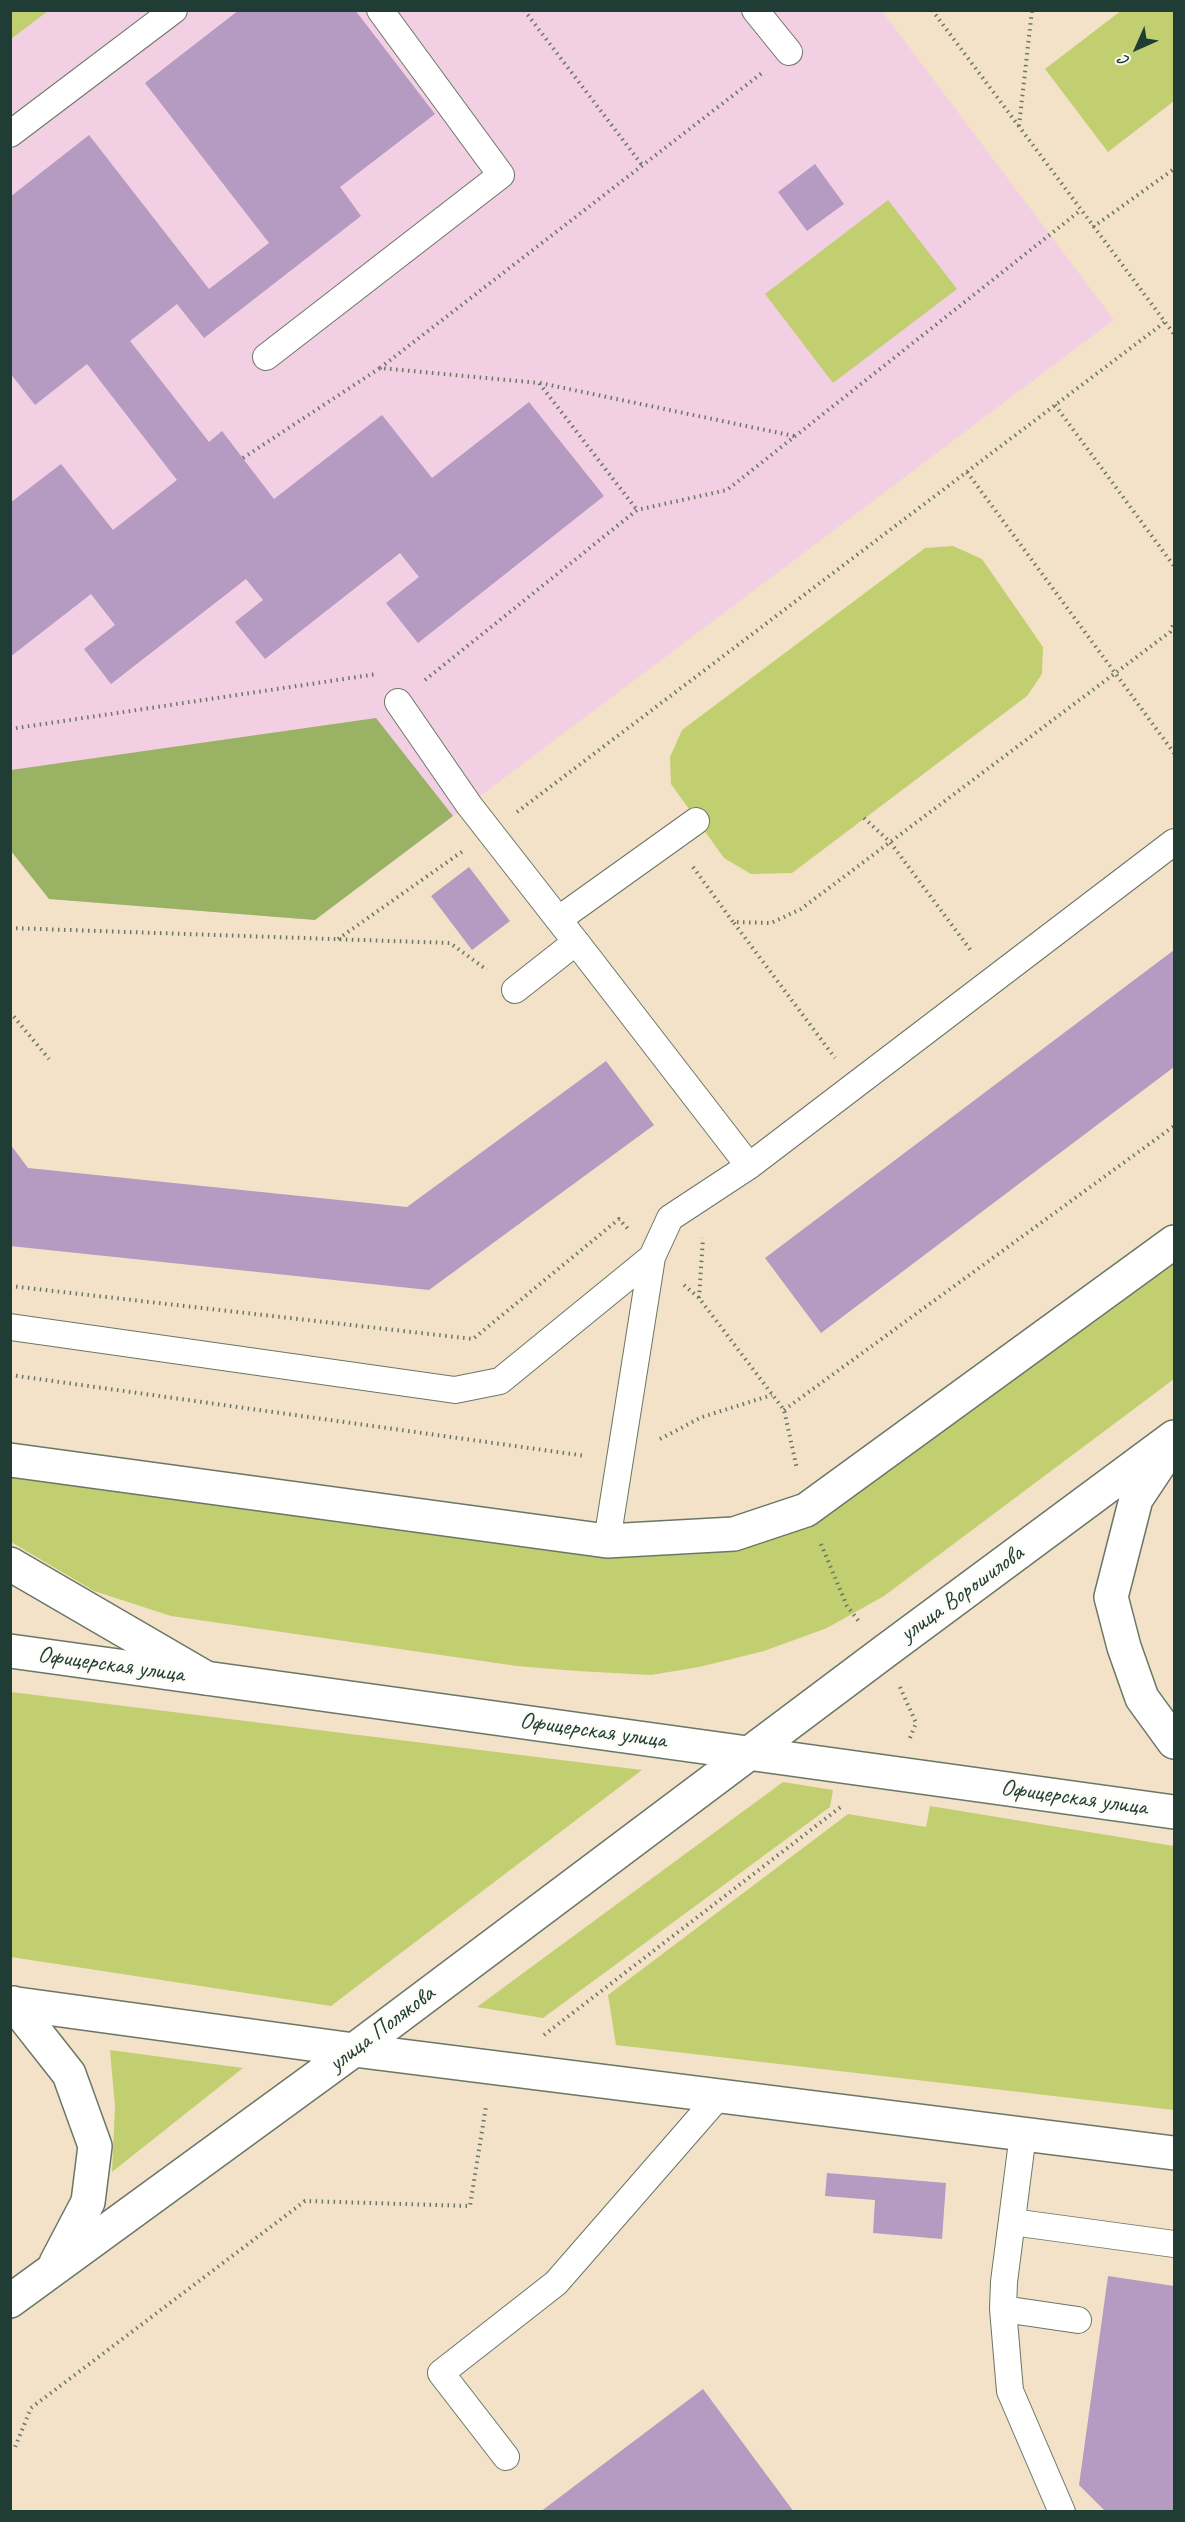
<!DOCTYPE html>
<html>
<head>
<meta charset="utf-8">
<style>
  body { margin:0 }
  #map { position:relative; width:1185px; height:2522px; overflow:hidden; background:#f3e2c7; font-family:Caveat,sans-serif }
  canvas { display:block }
  .frame { position:absolute; inset:0; border:12px solid #1f3d34; pointer-events:none }
  .north { position:absolute; left:1107px; top:18px; width:60px; height:60px; -webkit-text-stroke:4px #fdfcf7; paint-order:stroke; rotate:225deg; font-size:16px; font-weight:700; line-height:24px; text-align:center; color:#1f3d34 }
  .north::after { content:''; display:block; margin:auto; width:21px; height:27px; background:#1f3d34; clip-path:polygon(50% 0,100% 100%,50% 72%,0 100%) }
</style>
</head>
<body>
<div id="map">
<canvas width="1185" height="2522"></canvas>
<div class="frame"></div>
<div class="north">С</div>
</div>
<script>
const ctx = document.querySelector('canvas').getContext('2d');
ctx.lineJoin = 'round';
function fillPath(path, color) {
  ctx.fillStyle = color;
  ctx.fill(path, 'evenodd');
}
function toPath(rows) {
  const path = new Path2D();
  for (const r of rows) {
    path.moveTo(r[0], r[1]);
    for (let i = 2; i < r.length; i += 2) path.lineTo(r[i], r[i + 1]);
  }
  return path;
}
function trace(path, color, width, dash) {
  ctx.strokeStyle = color;
  ctx.lineWidth = width;
  ctx.lineCap = dash ? 'butt' : 'round';
  ctx.setLineDash(dash || []);
  ctx.stroke(path);
}
function drawText(font, color, halo, rows, align = 'center') {
  ctx.font = font + ' Caveat,sans-serif';
  ctx.lineWidth = 5;
  ctx.setLineDash([]);
  ctx.textBaseline = 'middle';
  ctx.strokeStyle = halo;
  ctx.fillStyle = color;
  for (const [text, x, y, turn = 0] of rows) {
    ctx.save();
    ctx.translate(x, y);
    ctx.rotate((+turn || 0) * Math.PI / 180);
    ctx.textAlign = isNaN(turn) ? turn : align;
    if (halo) ctx.strokeText(text, 0, 0);
    ctx.fillText(text, 0, 0);
    ctx.restore();
  }
}
const built = toPath([
  [11,11,882,11,1114,320,315,920,49,899,11,851]
]);
const green = toPath([
  [11,10,48,10,48,11,11,39],
  [1122,10,1174,11,1174,101,1108,152,1045,69],
  [888,200,957,289,833,383,765,294],
  [953,546,982,559,1043,647,1042,674,1027,696,792,873,751,874,724,858,671,784,670,757,682,730,925,548],
  [1174,1252,1174,1379,884,1596,827,1628,764,1651,699,1667,651,1675,577,1671,517,1666,171,1616,94,1591,11,1542,11,1474,643,1556,700,1554,750,1546],
  [11,1692,642,1770,331,2006,11,1957],
  [783,1782,833,1790,830,1807,543,2018,477,2007],
  [930,1806,1174,1846,1174,2110,616,2045,608,1995,848,1814,926,1827],
  [110,2050,243,2068,112,2172,115,2107]
]);
const forest = toPath([
  [376,718,453,816,315,920,49,899,11,851,11,770]
]);
const building = toPath([
  [239,10,355,10,435,114,340,187,361,216,204,338,177,304,130,341,209,442,222,431,274,499,382,415,432,478,529,402,604,496,418,643,386,603,419,577,400,553,265,659,235,622,263,600,246,579,111,684,84,649,115,625,91,594,10,657,10,503,61,464,113,530,177,480,87,364,35,405,10,373,10,197,89,135,209,289,269,243,145,83],
  [815,164,844,204,807,231,778,192],
  [469,867,510,921,472,950,431,896],
  [1174,950,1174,1067,821,1333,765,1258],
  [606,1061,654,1125,429,1290,10,1246,10,1144,28,1168,407,1207],
  [827,2173,946,2183,942,2239,873,2233,875,2200,825,2196],
  [1108,2276,1174,2286,1174,2512,1106,2512,1079,2485],
  [703,2389,794,2512,540,2512]
]);
const path = toPath([
  [524,10,642,165],
  [932,10,1174,334],
  [1019,126,1032,10],
  [1093,227,1174,169],
  [380,368,762,73],
  [540,383,794,436],
  [1055,405,1174,566],
  [243,458,380,368,539,383,637,510],
  [967,472,1174,753],
  [425,680,637,510,727,490,1081,210],
  [10,729,377,674],
  [517,812,1165,322],
  [864,818,890,842,972,952],
  [693,867,733,922,771,923,801,909,1170,632,1174,623],
  [734,923,835,1058],
  [10,928,450,943,487,970],
  [338,939,463,851],
  [10,1012,49,1059],
  [684,1285,699,1298,784,1410,797,1469],
  [10,1286,473,1339,619,1219,628,1229],
  [699,1298,703,1238],
  [10,1375,586,1456],
  [784,1410,1174,1126],
  [660,1439,702,1417,772,1395],
  [821,1544,847,1606,860,1623],
  [900,1687,916,1723,910,1738],
  [544,2035,842,1806],
  [10,2450,15,2447,31,2408,305,2201,470,2206,486,2106]
]);
const service = toPath([
  [755,10,789,52],
  [10,134,174,10],
  [266,357,501,175,380,10],
  [398,702,469,805,576,942],
  [559,919,696,821],
  [515,990,576,942,749,1166],
  [10,1327,455,1390,500,1381,652,1257],
  [607,1541,652,1257,670,1218,749,1166,1174,842],
  [1023,2134,1004,2282,1003,2309,1010,2391,1062,2512],
  [1012,2222,1174,2244],
  [1003,2309,1078,2320],
  [506,2457,441,2373,556,2283,719,2096]
]);
const minor = toPath([
  [10,1460,607,1541,734,1534,806,1510,1174,1242],
  [10,1564,206,1678]
]);
const secondary = toPath([
  [1168,1451,1136,1499,1111,1597,1124,1647,1142,1698,1174,1742],
  [10,1651,1174,1812],
  [10,2003,354,2050,1174,2153],
  [13,2003,69,2074,95,2146,88,2202,56,2263],
  [10,2301,354,2050,884,1652,1174,1437]
]);
const streetNames = [
  ["улица Ворошилова",962,1594,-36],
  ["Офицерская улица",111,1665,8],
  ["Офицерская улица",593,1731,8],
  ["Офицерская улица",1074,1798,8],
  ["улица Полякова",382,2029,-37]
];
fillPath(built, '#f2cfe2');
fillPath(green, '#c2cf71');
fillPath(forest, '#99b263');
fillPath(building, '#b59ac2');
trace(service, '#697767', 28);
trace(minor, '#697767', 36);
trace(secondary, '#697767', 36);
trace(path, '#697767', 4, [1.5, 4.5]);
trace(service, '#fff', 26);
trace(minor, '#fff', 33);
trace(secondary, '#fff', 33);
drawText('24px', '#1f3d34', '#fdfcf7', streetNames);
</script>
</body>
</html>
